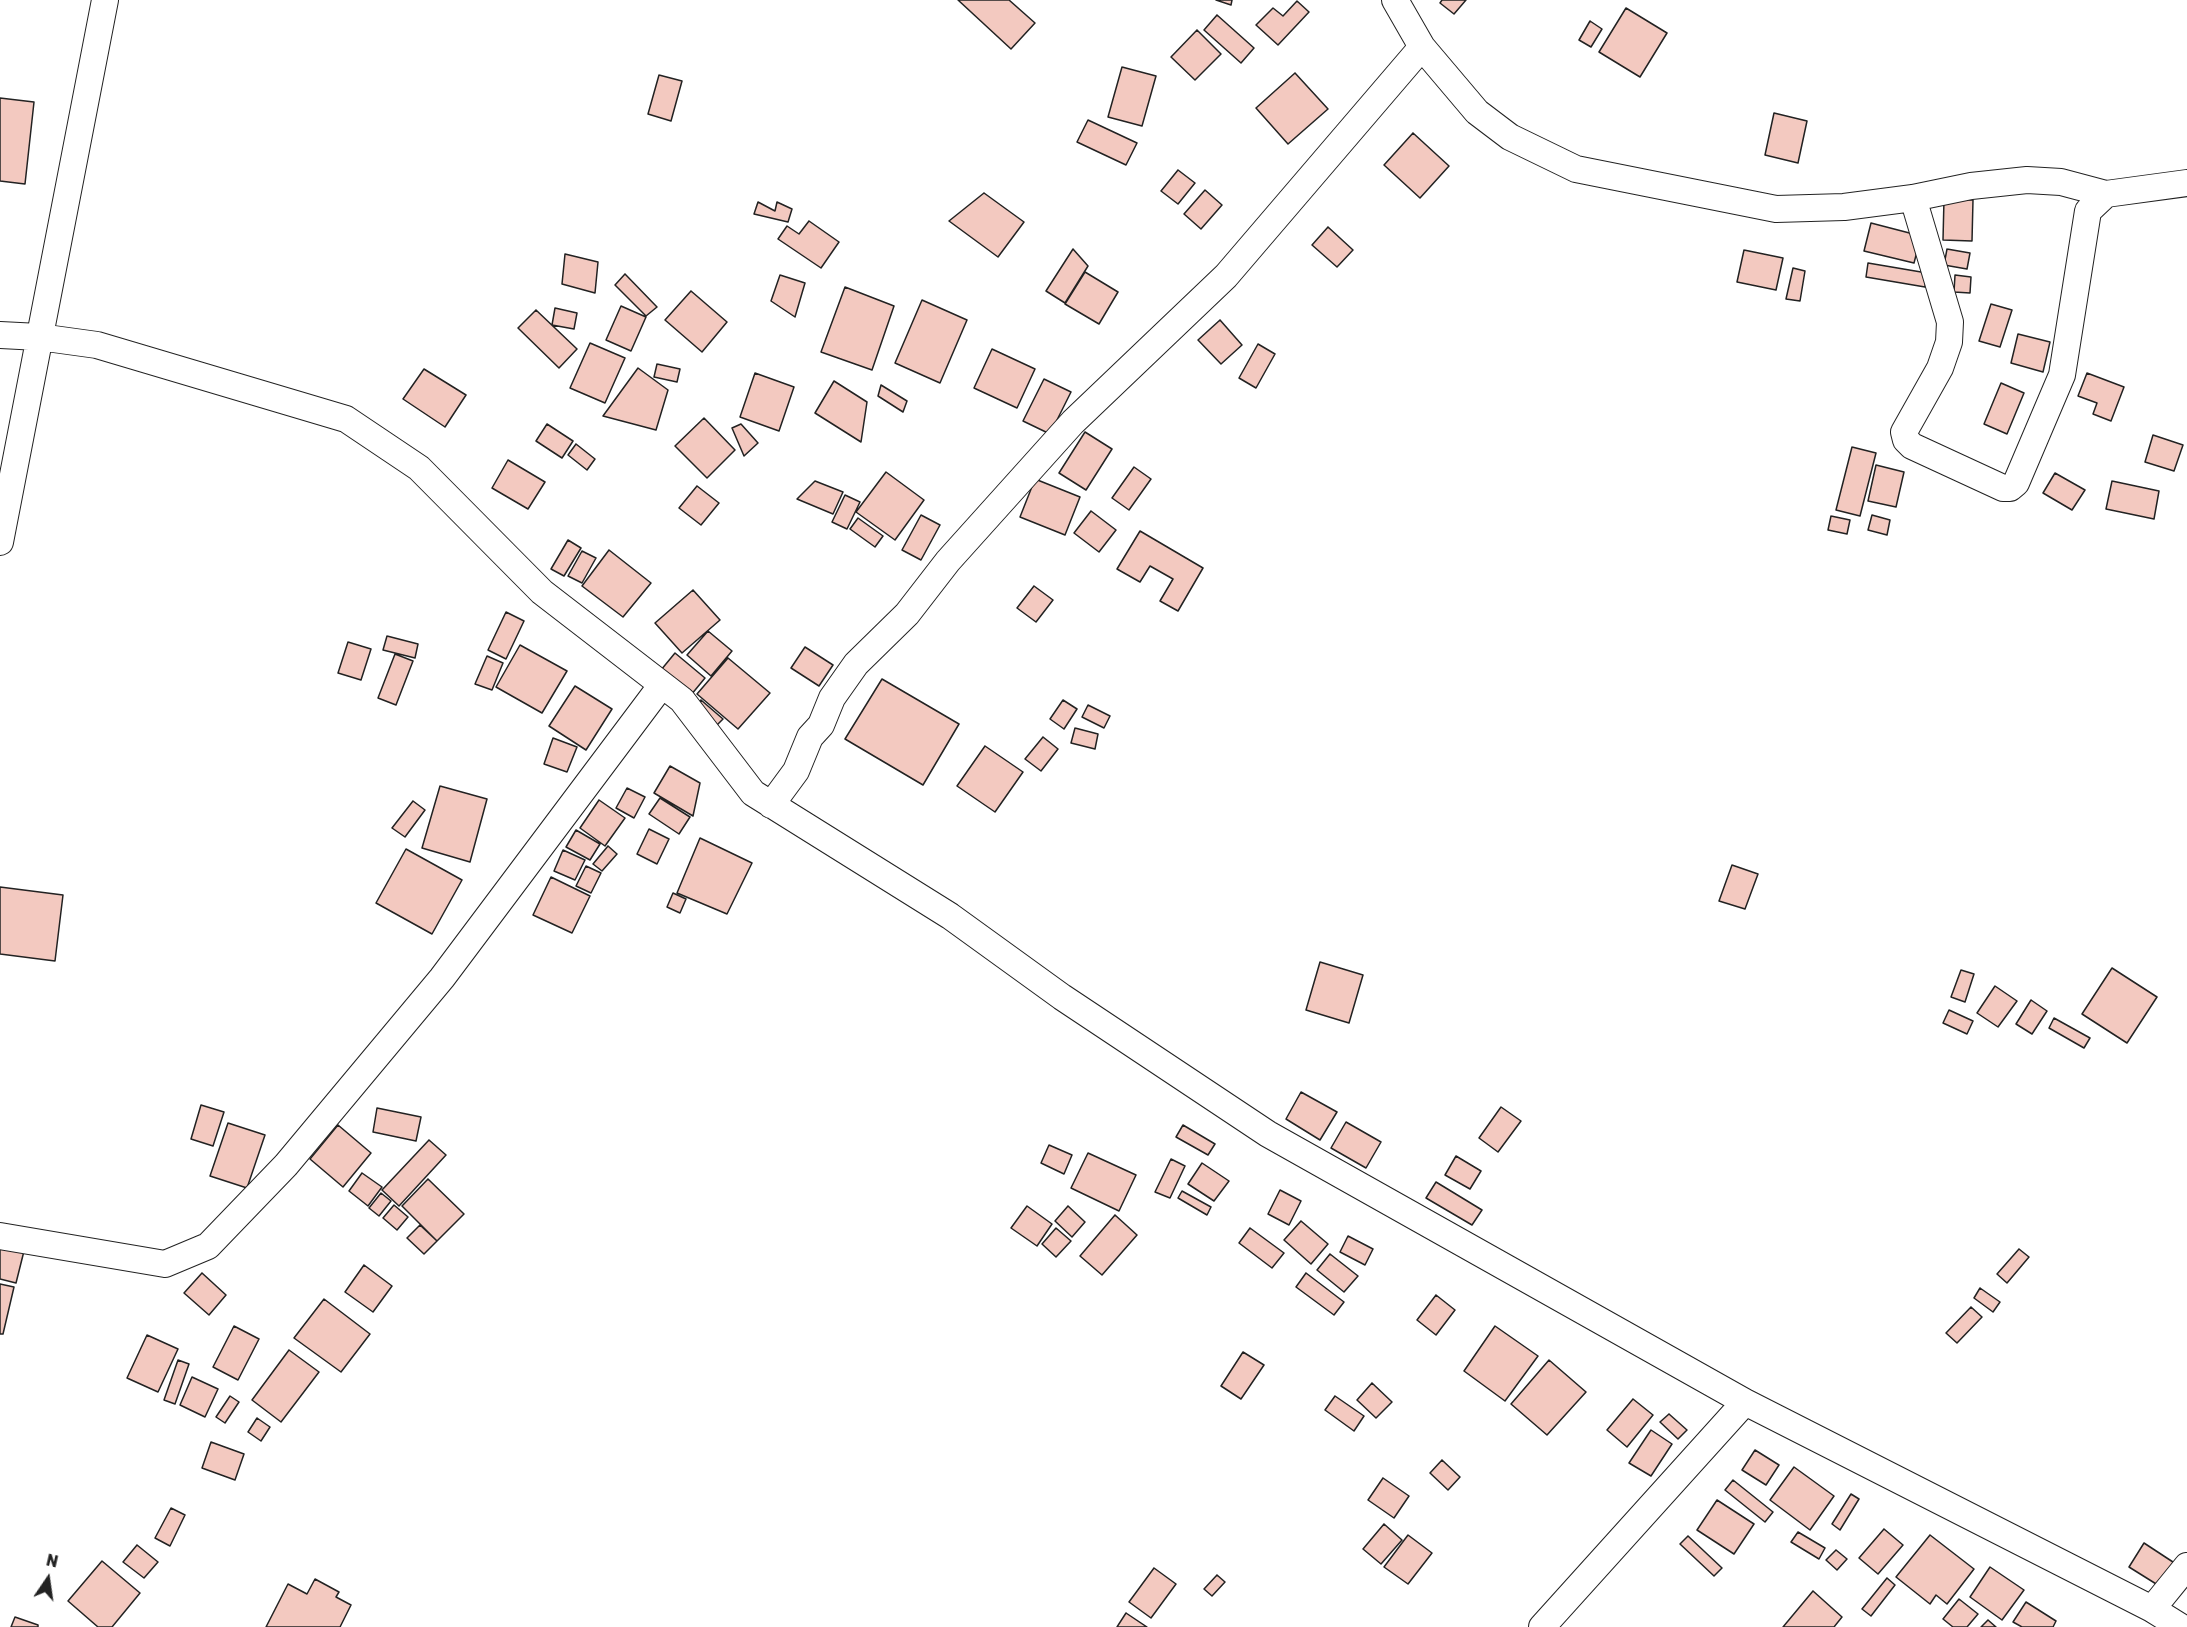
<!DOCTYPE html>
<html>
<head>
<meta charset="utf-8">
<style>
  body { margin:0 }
  #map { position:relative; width:2187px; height:1627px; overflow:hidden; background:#fff; font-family:Rubik,sans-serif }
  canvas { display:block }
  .north { position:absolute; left:18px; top:1549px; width:60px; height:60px; -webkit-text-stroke:4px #fff; paint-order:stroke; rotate:13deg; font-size:16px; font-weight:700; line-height:24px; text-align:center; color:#222 }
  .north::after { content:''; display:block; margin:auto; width:21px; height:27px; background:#222; clip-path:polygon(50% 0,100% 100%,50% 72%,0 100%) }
</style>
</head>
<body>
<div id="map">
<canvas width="2187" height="1627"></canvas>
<div class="north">N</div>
</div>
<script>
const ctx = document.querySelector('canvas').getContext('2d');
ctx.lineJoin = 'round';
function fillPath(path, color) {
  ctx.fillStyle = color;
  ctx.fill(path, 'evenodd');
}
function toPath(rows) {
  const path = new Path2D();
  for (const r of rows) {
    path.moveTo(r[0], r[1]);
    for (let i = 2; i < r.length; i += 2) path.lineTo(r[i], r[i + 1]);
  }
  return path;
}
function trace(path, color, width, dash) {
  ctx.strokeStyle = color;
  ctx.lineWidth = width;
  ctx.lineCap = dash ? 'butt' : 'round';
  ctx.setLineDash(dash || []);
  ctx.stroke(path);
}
const building = toPath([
  [958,0,1009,0,1035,23,1011,49,958,0],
  [1216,0,1232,0,1231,5,1216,0],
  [1442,0,1466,0,1454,14,1440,3,1442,0],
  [1297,1,1309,12,1278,45,1256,25,1273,8,1283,16,1297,1],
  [1626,8,1667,33,1640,77,1599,52,1626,8],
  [1217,15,1254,48,1241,63,1204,30,1217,15],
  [1590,21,1602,29,1591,47,1579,40,1590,21],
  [1197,30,1221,54,1195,80,1171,57,1197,30],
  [1122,67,1156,76,1142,126,1108,117,1122,67],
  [1295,73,1328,109,1288,144,1256,108,1295,73],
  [659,75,682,81,671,121,648,114,659,75],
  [0,98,34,102,25,184,0,181,0,98],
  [1774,113,1807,121,1798,163,1765,155,1774,113],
  [1088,120,1137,143,1126,165,1077,142,1088,120],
  [1413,133,1449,166,1420,198,1384,165,1413,133],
  [1178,170,1195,183,1178,204,1161,191,1178,170],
  [1205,190,1222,205,1201,229,1184,214,1205,190],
  [984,193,1024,222,998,257,949,221,984,193],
  [1944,199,1973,200,1972,241,1943,240,1944,199],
  [758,202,775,211,777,202,792,209,788,222,754,214,758,202],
  [809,221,839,242,821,268,778,239,787,226,799,234,809,221],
  [1871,223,1921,236,1914,263,1864,251,1871,223],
  [1328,227,1353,250,1337,267,1312,245,1328,227],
  [1073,249,1088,266,1065,303,1046,291,1073,249],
  [1947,249,1970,253,1967,269,1944,265,1947,249],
  [1744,250,1783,258,1776,290,1737,282,1744,250],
  [565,254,598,262,595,293,562,284,565,254],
  [1868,263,1927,273,1925,287,1866,277,1868,263],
  [1793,268,1805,271,1800,301,1786,299,1793,268],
  [1085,272,1118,292,1099,324,1065,304,1085,272],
  [625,274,657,307,646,316,615,285,625,274],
  [780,275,805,283,795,317,771,301,780,275],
  [1955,275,1971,277,1970,293,1954,292,1955,275],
  [845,287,894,306,872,370,821,352,845,287],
  [691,291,727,322,702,352,665,320,691,291],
  [922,300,967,320,940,383,895,363,922,300],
  [1991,304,2012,310,2000,347,1979,341,1991,304],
  [621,306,646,317,631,351,606,340,621,306],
  [555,308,577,313,574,329,552,325,555,308],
  [536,310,577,349,559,368,518,328,536,310],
  [1220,320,1242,345,1221,364,1198,340,1220,320],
  [2018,334,2050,342,2043,372,2011,363,2018,334],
  [590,343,625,358,605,403,570,388,590,343],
  [1258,344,1275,354,1256,388,1239,378,1258,344],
  [992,349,1035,369,1017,408,974,388,992,349],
  [657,364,680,369,677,382,654,377,657,364],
  [638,368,668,390,656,430,603,416,638,368],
  [424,369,466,395,445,427,403,399,424,369],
  [755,373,794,387,779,431,740,417,755,373],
  [2087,373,2124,387,2111,421,2093,414,2097,403,2078,396,2087,373],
  [1044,379,1071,392,1050,434,1023,421,1044,379],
  [834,381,867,402,861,442,815,413,834,381],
  [2001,383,2024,393,2007,434,1984,424,2001,383],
  [881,385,907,401,903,412,878,396,881,385],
  [704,418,735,450,707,478,675,446,704,418],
  [547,424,573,441,562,458,536,441,547,424],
  [741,424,758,443,744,456,732,428,741,424],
  [1085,432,1112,449,1086,490,1059,473,1085,432],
  [2153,435,2183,445,2174,471,2145,462,2153,435],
  [576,444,595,459,587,470,568,455,576,444],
  [1852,447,1876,453,1860,516,1836,510,1852,447],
  [508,460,545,482,528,509,492,488,508,460],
  [1876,465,1904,472,1896,507,1868,501,1876,465],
  [1134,467,1151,479,1129,510,1112,498,1134,467],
  [886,472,924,500,895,540,856,512,886,472],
  [2055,473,2085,490,2072,510,2043,493,2055,473],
  [1035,479,1080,497,1065,535,1020,517,1035,479],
  [815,481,843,492,833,514,797,499,815,481],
  [2112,481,2159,491,2154,519,2106,509,2112,481],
  [697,486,719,503,701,525,679,508,697,486],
  [845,495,860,502,847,529,832,522,845,495],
  [1091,511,1116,530,1099,552,1074,533,1091,511],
  [921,515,940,525,921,560,902,550,921,515],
  [1872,515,1890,520,1887,535,1868,530,1872,515],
  [1831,516,1850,520,1847,534,1828,530,1831,516],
  [858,518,883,536,875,547,850,529,858,518],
  [1140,531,1203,568,1178,611,1160,601,1173,579,1150,566,1140,582,1117,569,1140,531],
  [568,540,581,548,564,576,551,569,568,540],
  [609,550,651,583,623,617,582,586,609,550],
  [582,551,596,558,582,583,568,576,582,551],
  [1034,586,1053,600,1036,622,1017,608,1034,586],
  [693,590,720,620,682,653,655,623,693,590],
  [506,612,524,621,506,659,488,650,506,612],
  [708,631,732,651,711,676,687,655,708,631],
  [387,636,418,644,415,658,383,650,387,636],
  [348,642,371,649,361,680,338,673,348,642],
  [520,645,567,671,542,713,496,687,520,645],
  [805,647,833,665,819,686,791,668,805,647],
  [675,653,705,678,691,695,661,670,675,653],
  [395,654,413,661,396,705,378,698,395,654],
  [487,656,503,663,492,690,475,684,487,656],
  [728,658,770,693,738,729,697,694,728,658],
  [882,679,959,724,923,785,845,739,882,679],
  [575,686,612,709,586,750,549,726,575,686],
  [701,700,723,719,717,725,695,707,701,700],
  [1063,700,1077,709,1064,729,1050,719,1063,700],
  [1088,705,1110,716,1104,728,1082,717,1088,705],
  [1075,728,1098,734,1095,749,1071,743,1075,728],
  [1043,737,1058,749,1041,771,1025,759,1043,737],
  [553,738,577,747,567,772,544,764,553,738],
  [985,746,1023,772,995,812,957,786,985,746],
  [670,766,700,783,693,816,654,793,670,766],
  [440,786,487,799,470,862,422,848,440,786],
  [627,788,645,797,634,818,616,808,627,788],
  [660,798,690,817,679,834,649,814,660,798],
  [599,800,625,818,605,846,580,828,599,800],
  [413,801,425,810,405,837,392,828,413,801],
  [649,829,669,839,657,864,637,854,649,829],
  [576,830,600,844,590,860,566,847,576,830],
  [700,838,752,863,727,914,677,893,700,838],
  [608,846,617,854,602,871,593,864,608,846],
  [406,849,462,880,432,934,376,903,406,849],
  [563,850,585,860,575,880,554,871,563,850],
  [1732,865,1758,874,1745,909,1719,901,1732,865],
  [586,866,601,873,591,893,576,886,586,866],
  [551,877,590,896,572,933,533,915,551,877],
  [0,887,63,895,55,961,0,954,0,887],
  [673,893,686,899,680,913,667,907,673,893],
  [1320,962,1363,975,1349,1023,1306,1010,1320,962],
  [2112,968,2157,997,2127,1043,2082,1014,2112,968],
  [1961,970,1974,974,1965,1002,1951,997,1961,970],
  [1995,986,2017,1001,1998,1027,1977,1013,1995,986],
  [2031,1000,2047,1011,2032,1034,2016,1024,2031,1000],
  [1949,1010,1973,1021,1967,1034,1943,1023,1949,1010],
  [2054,1018,2090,1038,2084,1048,2049,1028,2054,1018],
  [1301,1092,1337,1112,1320,1140,1286,1119,1301,1092],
  [201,1105,224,1112,213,1146,191,1139,201,1105],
  [1501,1107,1521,1121,1498,1152,1479,1138,1501,1107],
  [377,1108,421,1117,416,1141,373,1132,377,1108],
  [1346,1122,1381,1142,1366,1168,1331,1148,1346,1122],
  [228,1123,265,1135,247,1188,210,1176,228,1123],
  [338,1125,371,1153,343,1187,310,1159,338,1125],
  [1183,1125,1215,1144,1208,1155,1176,1137,1183,1125],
  [429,1140,446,1155,399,1206,382,1190,429,1140],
  [1049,1145,1072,1155,1064,1174,1041,1163,1049,1145],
  [1088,1153,1136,1175,1119,1211,1071,1188,1088,1153],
  [1456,1156,1481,1171,1470,1189,1445,1175,1456,1156],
  [1171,1159,1185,1166,1170,1198,1155,1192,1171,1159],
  [1202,1163,1229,1181,1214,1201,1188,1184,1202,1163],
  [362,1173,382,1187,368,1206,349,1191,362,1173],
  [428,1179,464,1214,437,1241,402,1206,428,1179],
  [1436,1182,1482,1210,1472,1225,1426,1198,1436,1182],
  [1280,1190,1301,1201,1289,1225,1268,1214,1280,1190],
  [1182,1191,1211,1207,1207,1215,1178,1198,1182,1191],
  [381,1193,391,1201,379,1216,369,1208,381,1193],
  [394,1205,408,1217,397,1230,383,1218,394,1205],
  [1027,1206,1052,1224,1037,1246,1011,1228,1027,1206],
  [1068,1206,1085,1222,1072,1237,1055,1221,1068,1206],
  [1115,1215,1137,1235,1102,1275,1080,1256,1115,1215],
  [1301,1221,1328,1244,1311,1264,1284,1240,1301,1221],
  [420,1225,437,1241,424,1254,407,1238,420,1225],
  [1056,1228,1071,1241,1056,1257,1042,1244,1056,1228],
  [1250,1228,1284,1253,1272,1268,1239,1243,1250,1228],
  [1348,1236,1373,1249,1365,1265,1340,1252,1348,1236],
  [0,1237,26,1243,16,1283,0,1279,0,1237],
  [2019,1249,2029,1257,2007,1283,1997,1274,2019,1249],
  [1330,1254,1358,1276,1344,1292,1317,1270,1330,1254],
  [364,1265,392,1286,373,1312,345,1292,364,1265],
  [202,1273,226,1295,209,1315,184,1293,202,1273],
  [1306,1273,1344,1302,1334,1315,1296,1287,1306,1273],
  [0,1284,14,1287,3,1334,0,1334,0,1284],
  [1980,1288,2000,1302,1993,1312,1974,1298,1980,1288],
  [1436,1295,1455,1310,1436,1335,1417,1320,1436,1295],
  [324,1299,370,1334,341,1372,294,1338,324,1299],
  [1971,1307,1982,1317,1957,1343,1946,1333,1971,1307],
  [234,1326,259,1339,238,1380,213,1367,234,1326],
  [1495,1326,1538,1356,1505,1401,1464,1371,1495,1326],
  [147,1335,178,1349,158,1392,127,1378,147,1335],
  [289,1350,319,1372,281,1422,252,1400,289,1350],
  [1243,1352,1264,1365,1241,1399,1221,1386,1243,1352],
  [178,1360,189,1364,175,1404,164,1400,178,1360],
  [1549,1360,1586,1392,1547,1435,1511,1404,1549,1360],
  [192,1377,218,1389,205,1417,180,1405,192,1377],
  [1372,1383,1392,1402,1376,1418,1357,1400,1372,1383],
  [230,1396,239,1402,225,1423,216,1417,230,1396],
  [1335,1396,1364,1416,1354,1431,1325,1410,1335,1396],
  [1633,1399,1653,1415,1627,1447,1607,1430,1633,1399],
  [1669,1414,1687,1430,1678,1439,1660,1422,1669,1414],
  [257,1418,270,1427,261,1441,248,1432,257,1418],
  [1651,1430,1672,1444,1651,1476,1629,1463,1651,1430],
  [211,1442,244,1454,235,1480,202,1468,211,1442],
  [1755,1450,1779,1465,1766,1485,1742,1470,1755,1450],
  [1442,1460,1460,1477,1448,1490,1430,1473,1442,1460],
  [1794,1467,1834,1496,1810,1530,1770,1500,1794,1467],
  [1383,1478,1409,1496,1394,1518,1368,1500,1383,1478],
  [1733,1480,1773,1512,1765,1522,1725,1490,1733,1480],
  [1851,1494,1859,1499,1840,1530,1832,1524,1851,1494],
  [1717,1500,1754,1524,1734,1554,1697,1530,1717,1500],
  [171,1508,185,1515,170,1546,155,1538,171,1508],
  [1384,1524,1402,1540,1381,1564,1363,1549,1384,1524],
  [1884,1529,1903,1545,1878,1574,1859,1558,1884,1529],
  [1798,1532,1825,1548,1819,1559,1791,1542,1798,1532],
  [1408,1535,1432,1553,1408,1584,1384,1567,1408,1535],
  [1930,1535,1974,1569,1947,1604,1936,1595,1930,1604,1896,1577,1930,1535],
  [1688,1536,1722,1568,1714,1576,1680,1544,1688,1536],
  [2144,1543,2176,1564,2161,1587,2129,1567,2144,1543],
  [137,1545,158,1562,144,1578,123,1562,137,1545],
  [1836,1550,1847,1559,1837,1570,1826,1560,1836,1550],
  [102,1561,140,1593,112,1627,98,1627,68,1601,102,1561],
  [1990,1567,2024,1590,2002,1620,1970,1597,1990,1567],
  [1154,1568,1176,1584,1151,1618,1129,1602,1154,1568],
  [1217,1575,1225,1582,1212,1596,1204,1589,1217,1575],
  [1887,1578,1895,1585,1871,1616,1862,1609,1887,1578],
  [315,1579,339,1592,336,1597,351,1605,340,1627,266,1627,288,1584,307,1594,315,1579],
  [1813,1591,1842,1617,1834,1627,1783,1627,1813,1591],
  [1959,1599,1978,1614,1967,1627,1953,1627,1943,1619,1959,1599],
  [2026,1602,2056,1621,2053,1627,2022,1627,2013,1622,2026,1602],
  [1126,1613,1147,1627,1117,1627,1126,1613],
  [15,1617,38,1625,38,1627,11,1627,15,1617],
  [1988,1620,1996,1627,1981,1627,1988,1620]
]);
const minor = toPath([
  [1395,0,1422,47,1477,112,1510,137,1576,169,1776,209,1844,207,1913,198,1971,186,2027,180,2061,182,2106,194,2187,183],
  [1913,198,1950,322,1949,342,1940,368,1904,432,1906,440,1912,446,2003,488,2010,488,2016,483,2062,375,2088,211,2106,194],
  [0,335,39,337,97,345,346,419,419,468,542,592,682,700,753,793,950,916,1062,997,1268,1134,1745,1402,2152,1609,2181,1627],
  [0,542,105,0],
  [771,805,796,771,810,737,821,725,832,698,856,664,907,614,948,561,1073,422,1226,276,1422,47],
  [0,1236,165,1264,208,1246,286,1165,442,978,661,686],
  [2152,1609,2187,1566],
  [1542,1627,1745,1402]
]);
fillPath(building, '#f3c9c0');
trace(building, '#222', 1.5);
trace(minor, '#222', 28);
trace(minor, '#fff', 26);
</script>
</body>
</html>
